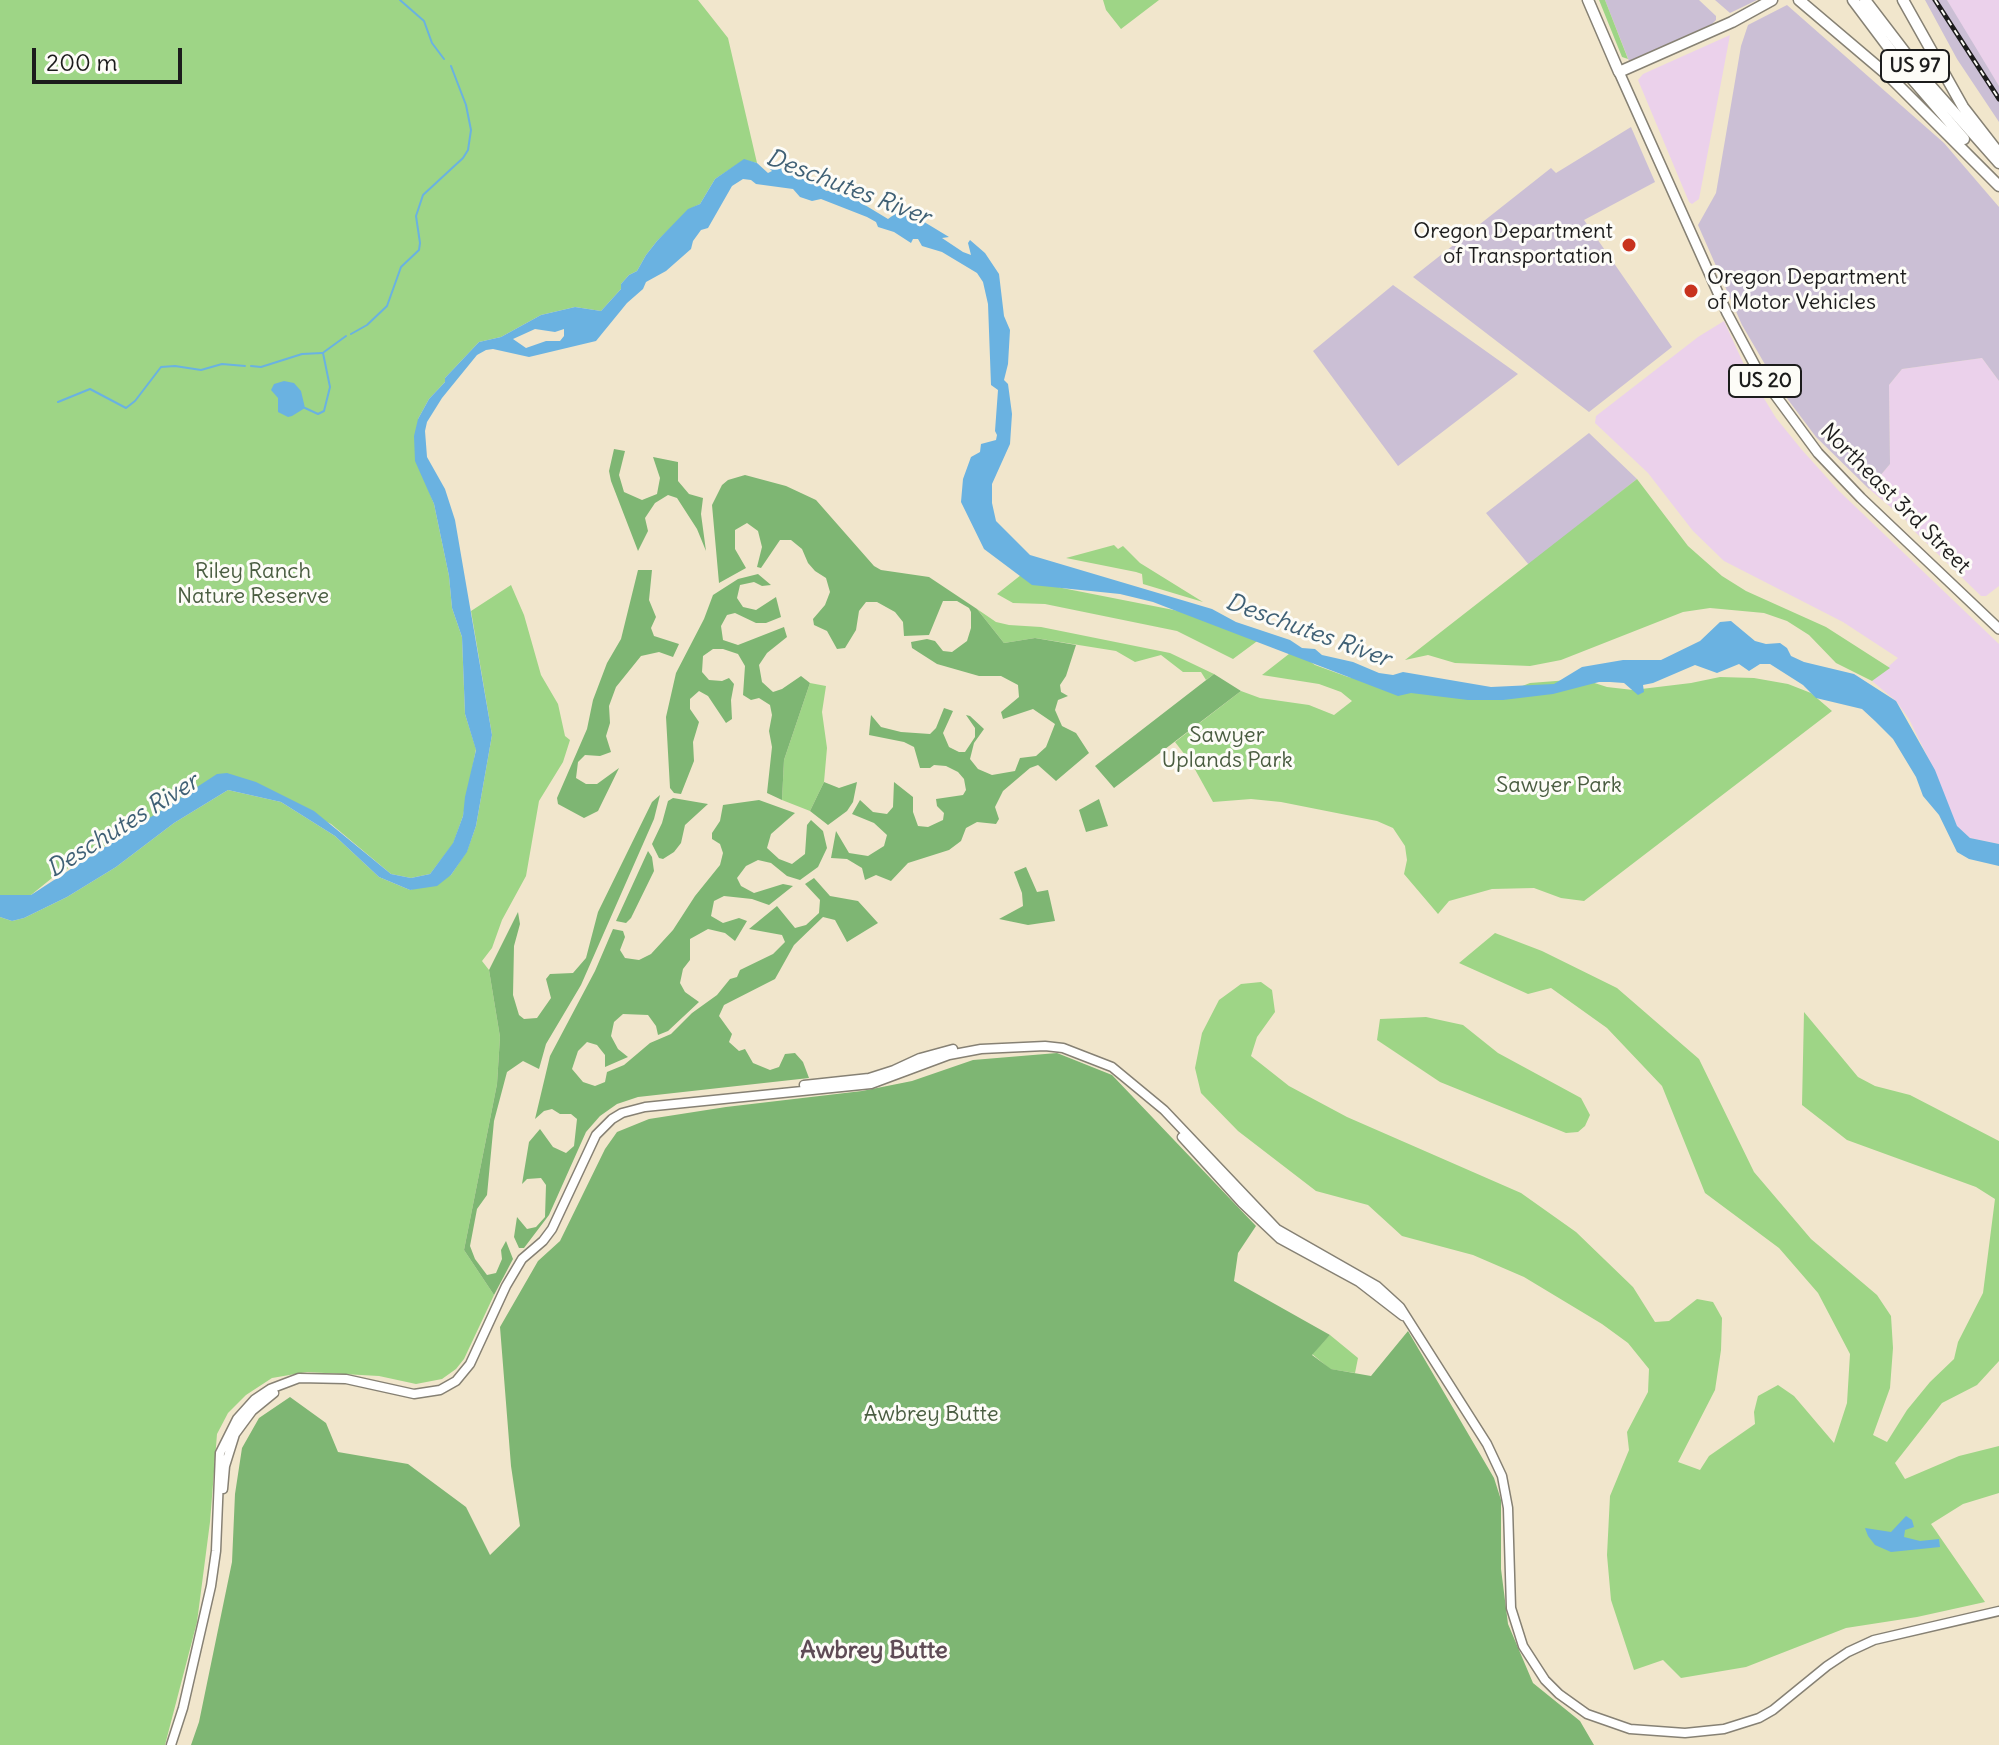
<!DOCTYPE html>
<html>
<head>
<meta charset="utf-8">
<style>
  body { margin:0 }
  #map { position:relative; width:1999px; height:1745px; overflow:hidden; background:#f1e6cc; font-family:Delius,sans-serif }
  canvas { display:block }
  .scale { position:absolute; left:32px; top:48px; width:150px; height:36px; box-sizing:border-box; border:4px solid #1c1c1c; border-top:0; padding-left:10px; font-size:24px; line-height:28px; white-space:nowrap; color:#1c1c1c; -webkit-text-stroke:6px #fdfcf7; paint-order:stroke }
</style>
</head>
<body>
<div id="map">
<canvas width="1999" height="1745"></canvas>
<div class="scale">200 m</div>
</div>
<script>
const ctx = document.querySelector('canvas').getContext('2d');
ctx.lineJoin = 'round';
function fillPath(path, color) {
  ctx.fillStyle = color;
  ctx.fill(path, 'evenodd');
}
function toPath(rows) {
  const path = new Path2D();
  for (const r of rows) {
    path.moveTo(r[0], r[1]);
    for (let i = 2; i < r.length; i += 2) path.lineTo(r[i], r[i + 1]);
  }
  return path;
}
function trace(path, color, width, dash) {
  ctx.strokeStyle = color;
  ctx.lineWidth = width;
  ctx.lineCap = dash ? 'butt' : 'round';
  ctx.setLineDash(dash || []);
  ctx.stroke(path);
}
function drawText(font, color, halo, rows, align = 'center') {
  ctx.font = font + ' Delius,sans-serif';
  ctx.lineWidth = 6;
  ctx.setLineDash([]);
  ctx.textBaseline = 'middle';
  ctx.strokeStyle = halo;
  ctx.fillStyle = color;
  for (const [text, x, y, turn = 0] of rows) {
    ctx.save();
    ctx.translate(x, y);
    ctx.rotate((+turn || 0) * Math.PI / 180);
    ctx.textAlign = isNaN(turn) ? turn : align;
    if (halo) ctx.strokeText(text, 0, 0);
    ctx.fillText(text, 0, 0);
    ctx.restore();
  }
}
const built = toPath([
  [1947,0,1999,0,1999,86,1970,42],
  [1730,35,1699,199,1692,204,1689,202,1638,80,1643,74],
  [1724,321,1746,369,1776,418,1802,450,1839,491,1999,644,1999,844,1970,838,1957,827,1934,770,1909,719,1896,701,1872,681,1898,658,1843,622,1724,561,1693,531,1648,473,1595,423,1596,416,1698,337],
  [1982,358,1999,381,1999,586,1986,596,1981,596,1909,526,1906,520,1869,489,1890,464,1889,385,1902,369]
]);
const industrial = toPath([
  [1605,0,1699,0,1716,16,1716,20,1712,24,1629,61],
  [1715,0,1757,0,1730,13],
  [1925,0,1947,0,1999,86,1999,122,1957,59],
  [1787,5,1944,143,1999,207,1999,381,1982,358,1902,369,1889,385,1890,464,1869,489,1816,437,1777,385,1742,325,1698,225,1716,193,1741,46,1748,25],
  [1631,127,1655,182,1584,220,1672,347,1589,412,1413,277,1551,168,1556,173],
  [1393,285,1518,374,1398,466,1313,351],
  [1589,433,1637,479,1529,565,1486,513]
]);
const green = toPath([
  [0,0,698,0,728,38,757,163,744,160,715,179,700,204,692,208,657,241,646,255,637,271,629,275,621,284,621,289,601,311,575,307,541,315,501,337,479,342,445,378,445,382,429,399,418,419,423,476,434,504,449,576,452,608,462,637,465,714,476,749,463,816,453,844,430,874,411,878,391,874,331,824,237,777,143,823,52,878,31,895,0,895],
  [1103,0,1159,0,1121,29,1106,10],
  [1599,0,1605,0,1628,59,1622,57],
  [1637,479,1688,546,1722,576,1746,591,1826,627,1890,668,1872,681,1836,663,1809,635,1787,621,1764,613,1710,608,1683,612,1561,660,1530,666,1455,663,1428,655,1405,660],
  [1114,545,1118,549,1123,546,1140,563,1203,602,1143,584,1142,574,1136,572,1066,558],
  [1026,571,1047,584,1062,588,1189,613,1260,639,1233,659,1177,631,1045,604,1013,603,997,594],
  [511,585,524,615,541,675,558,704,565,736,570,740,563,762,539,801,526,876,502,920,492,948,482,961,489,970,500,1037,497,1084,464,1250,494,1295,464,1359,456,1369,442,1379,416,1384,379,1376,307,1372,272,1378,246,1395,228,1413,217,1434,210,1522,197,1622,165,1745,0,1745,0,917,12,921,24,918,67,897,116,867,174,823,228,790,281,802,335,836,379,877,410,890,451,875,467,851,476,826,492,735,471,611],
  [977,609,996,622,1009,625,1041,627,1170,653,1214,674,1206,680,1201,672,1183,672,1161,655,1135,662,1116,651,1035,638,1004,643],
  [1294,650,1315,665,1348,677,1477,700,1491,698,1530,683,1582,679,1607,687,1633,690,1691,683,1720,677,1754,678,1788,684,1811,693,1832,711,1584,901,1561,898,1534,888,1492,889,1449,901,1438,914,1404,874,1407,860,1405,846,1393,828,1377,821,1281,802,1251,799,1213,802,1192,764,1175,742,1241,691,1260,698,1309,705,1334,715,1352,701,1341,692,1319,684,1262,675],
  [810,683,826,686,822,712,827,748,824,782,810,811,782,800,784,760],
  [1495,933,1542,951,1617,988,1699,1059,1754,1172,1811,1239,1877,1295,1891,1316,1893,1348,1890,1388,1873,1435,1887,1442,1907,1410,1930,1382,1954,1359,1958,1342,1983,1293,1995,1199,1976,1187,1847,1140,1802,1105,1804,1012,1858,1077,1875,1086,1910,1095,1999,1141,1999,1361,1977,1385,1942,1403,1895,1463,1905,1479,1959,1456,1999,1446,1999,1493,1963,1504,1931,1524,1985,1602,1917,1617,1846,1628,1746,1667,1681,1678,1663,1660,1634,1670,1611,1600,1607,1555,1610,1496,1629,1450,1627,1432,1648,1392,1649,1369,1628,1343,1602,1324,1524,1277,1473,1255,1402,1236,1368,1205,1316,1191,1238,1131,1201,1093,1195,1068,1202,1033,1219,1000,1241,984,1261,982,1272,990,1275,1012,1257,1037,1251,1056,1289,1086,1347,1117,1521,1193,1576,1232,1633,1287,1655,1322,1669,1321,1697,1299,1713,1302,1722,1318,1721,1350,1715,1390,1678,1462,1700,1470,1709,1456,1755,1424,1754,1412,1758,1396,1778,1385,1794,1396,1834,1443,1847,1403,1850,1354,1818,1293,1779,1248,1705,1193,1662,1086,1607,1028,1551,988,1528,994,1459,963],
  [1426,1017,1463,1025,1498,1053,1581,1098,1590,1115,1585,1126,1578,1132,1566,1133,1440,1082,1377,1040,1380,1019],
  [1330,1335,1358,1358,1355,1373,1330,1369,1312,1354]
]);
const forest = toPath([
  [614,449,625,451,619,475,624,492,642,500,657,494,660,478,653,457,678,462,678,481,689,494,703,498,701,514,706,551,697,529,677,498,668,495,655,503,645,518,648,531,638,551,611,481,609,471],
  [745,475,786,486,816,500,874,566,881,570,929,577,977,609,1004,643,1035,638,1076,645,1066,676,1060,685,1061,692,1068,696,1058,700,1055,710,1062,726,1076,733,1089,753,1056,781,1038,765,1030,768,1003,791,995,807,999,819,996,824,977,822,966,828,961,841,949,850,908,863,891,881,876,875,865,880,862,868,847,859,831,858,836,831,849,853,868,856,884,846,887,835,874,823,852,814,860,800,873,812,887,814,893,807,894,782,913,797,913,812,918,826,928,827,943,820,944,813,937,806,936,799,963,795,966,790,964,779,958,772,946,766,934,765,930,768,920,768,914,747,904,742,869,735,871,715,881,727,901,732,930,734,936,728,944,708,953,711,943,733,949,747,959,752,965,752,975,737,975,728,966,715,970,716,984,729,974,743,970,759,978,769,992,775,1015,771,1020,758,1036,756,1046,747,1055,724,1033,709,1003,719,1001,712,1019,697,1018,685,1001,676,979,676,937,664,912,648,911,642,927,639,935,641,943,651,952,652,967,641,971,628,971,612,969,608,957,601,943,601,929,635,904,636,903,622,895,612,877,602,866,602,859,611,856,630,845,648,837,649,827,631,814,625,813,619,825,605,830,592,826,578,815,571,808,563,802,549,791,540,780,540,761,568,757,567,762,547,758,531,747,523,735,530,735,549,746,568,719,583,712,505,722,485,728,480],
  [638,570,652,570,649,600,656,617,651,628,654,636,679,644,673,657,659,652,641,656,616,687,609,706,610,723,606,736,611,752,600,756,585,755,578,762,576,778,586,784,597,784,619,768,598,811,584,818,558,804,557,798,587,729,593,700,607,663,621,639],
  [758,574,771,585,762,586,754,582,740,585,737,598,743,607,756,610,776,597,781,617,766,623,756,623,735,613,727,615,721,626,723,640,738,645,784,627,787,637,767,653,759,665,762,682,773,692,782,689,801,676,810,683,784,760,782,800,767,793,772,747,769,731,772,715,770,705,759,698,751,700,743,695,745,666,738,654,723,649,713,649,703,656,702,672,709,680,722,681,729,678,734,684,731,700,732,719,726,723,708,696,699,691,690,699,690,709,699,722,693,742,694,761,681,794,674,793,670,788,666,717,676,673,704,619,713,595,738,579],
  [1214,674,1241,691,1114,788,1095,766],
  [824,782,839,788,857,782,853,802,847,811,828,825,810,811],
  [660,795,654,819,581,985,546,1044,539,1069,523,1061,507,1072,494,1121,487,1195,477,1209,470,1246,475,1259,487,1275,496,1273,502,1259,501,1250,506,1241,513,1259,494,1295,464,1250,497,1084,500,1037,489,970,518,912,520,924,514,946,513,995,519,1015,524,1019,537,1018,551,998,546,979,550,974,573,973,586,958,598,912,652,802],
  [673,798,708,804,685,825,681,843,674,852,663,859,659,858,652,844,662,823,668,801],
  [1099,799,1108,826,1086,832,1079,810],
  [759,800,795,813,771,834,767,848,779,859,792,864,805,854,807,825,811,820,823,831,827,848,818,867,800,880,787,876,771,863,758,860,746,866,737,878,741,886,754,893,783,884,793,886,769,905,752,899,724,896,714,901,711,916,723,923,739,918,747,921,735,941,725,933,708,929,690,939,690,960,683,969,680,983,685,992,699,1002,668,1031,658,1035,656,1026,648,1015,623,1014,614,1022,611,1036,618,1049,628,1057,605,1067,605,1055,597,1045,587,1042,578,1051,572,1069,583,1082,595,1086,605,1082,607,1072,624,1065,650,1043,671,1034,692,1013,717,995,730,979,737,977,740,970,773,954,785,942,782,935,749,929,777,906,795,928,806,925,819,913,820,900,805,884,814,878,830,896,858,901,878,923,847,942,835,920,823,917,794,945,775,979,724,1005,719,1016,732,1034,729,1042,739,1051,745,1049,753,1063,770,1070,779,1067,785,1054,795,1053,803,1062,809,1078,638,1097,617,1104,600,1116,586,1132,549,1215,524,1248,519,1248,514,1237,517,1217,527,1229,536,1227,545,1217,546,1185,541,1178,527,1179,522,1184,529,1142,540,1129,553,1147,566,1153,574,1146,577,1119,571,1114,560,1114,552,1109,544,1111,535,1119,550,1056,595,971,613,929,623,931,625,937,620,950,625,958,639,960,651,954,673,930,695,896,720,865,723,853,720,844,712,839,712,833,720,821,723,805],
  [648,851,652,857,654,871,631,918,626,923,616,921],
  [1026,867,1037,892,1048,890,1055,921,1028,925,999,919,1023,906,1022,893,1014,872],
  [1057,1053,1112,1075,1256,1226,1238,1253,1234,1281,1330,1335,1312,1355,1331,1369,1371,1376,1408,1331,1494,1478,1501,1500,1501,1569,1508,1624,1533,1683,1580,1721,1594,1745,191,1745,199,1722,232,1562,235,1494,242,1448,259,1418,290,1397,326,1423,338,1452,408,1464,466,1507,490,1555,520,1526,511,1466,500,1327,538,1261,560,1241,605,1149,617,1132,649,1119,726,1107,862,1091,912,1081,973,1060]
]);
const water = toPath([
  [744,159,757,163,768,173,772,171,768,167,769,165,776,169,783,168,801,175,813,184,818,184,826,191,840,190,888,219,899,211,916,217,949,237,942,238,963,252,971,255,968,243,970,240,985,253,999,274,1004,316,1010,330,1008,364,1004,380,1008,384,1012,414,1010,444,992,484,992,503,996,521,1030,555,1212,609,1236,622,1290,640,1302,648,1315,649,1322,655,1353,662,1379,673,1393,675,1403,672,1491,687,1554,684,1582,667,1623,660,1661,660,1700,641,1720,622,1731,621,1755,641,1766,644,1780,643,1787,648,1791,656,1804,662,1854,674,1896,701,1935,770,1957,826,1970,838,1999,844,1999,866,1969,859,1957,852,1939,815,1923,796,1916,777,1893,739,1875,721,1862,709,1816,698,1803,685,1770,664,1760,664,1749,671,1739,664,1717,673,1695,665,1653,683,1643,685,1644,692,1638,695,1624,683,1610,682,1599,682,1553,694,1503,700,1468,700,1411,693,1398,696,1153,602,1120,594,1032,585,984,549,961,502,963,479,971,457,980,452,981,444,996,440,997,435,995,431,998,390,991,385,988,304,983,282,977,273,942,252,922,246,918,239,913,239,911,243,894,232,878,227,876,222,867,217,821,199,812,201,800,197,793,189,756,184,751,180,743,179,732,186,708,228,701,230,693,241,691,249,666,271,646,282,643,289,627,303,596,341,529,357,493,349,486,350,477,355,442,398,427,422,425,431,427,457,445,489,455,520,492,735,476,826,467,852,451,875,437,886,410,890,379,877,335,836,281,802,228,790,174,823,116,867,67,897,24,918,12,921,0,917,0,895,31,895,217,774,227,773,256,782,314,811,391,874,411,878,430,874,453,843,463,816,465,797,476,750,465,714,462,637,452,608,449,576,434,504,415,461,414,436,418,419,429,399,445,382,445,378,479,342,501,337,541,315,575,307,601,311,621,289,621,284,629,275,637,271,646,255,657,241,688,209,700,204,715,179],
  [535,329,555,332,564,329,564,336,560,341,546,341,526,348,513,339],
  [284,381,294,383,301,391,305,408,292,416,288,417,278,412,278,398,271,390,274,384],
  [1906,1516,1912,1520,1914,1527,1905,1530,1904,1537,1920,1541,1939,1539,1940,1547,1891,1552,1875,1545,1868,1536,1865,1528,1891,1532]
]);
const stream = toPath([
  [400,0,424,21,432,43,444,59],
  [351,334,367,325,387,306,401,267,419,250,420,243,416,216,423,195,463,158,468,150,471,130,466,105,451,66],
  [324,352,346,336],
  [251,366,261,367,302,354,322,353],
  [58,402,90,389,126,408,135,401,161,367,175,366,201,370,222,364,245,366],
  [305,408,318,414,324,411,330,387,323,353]
]);
const secondary = toPath([
  [804,1085,869,1078,894,1070,920,1058,953,1049],
  [1182,1137,1242,1203,1280,1239,1359,1282,1403,1316],
  [223,1489,225,1466,235,1434,252,1411,274,1393],
  [171,1745,183,1708,211,1586,216,1551,220,1453,237,1419,255,1399,270,1389,299,1378,346,1379,414,1394,440,1390,456,1381,470,1364,506,1286,522,1259,543,1241,552,1229,596,1135,612,1119,622,1113,645,1107,871,1084,949,1055,981,1049,1045,1046,1063,1048,1112,1067,1164,1110,1277,1229,1377,1286,1400,1307,1487,1444,1502,1476,1508,1508,1511,1608,1523,1646,1545,1680,1559,1694,1587,1714,1630,1729,1685,1733,1724,1729,1759,1718,1773,1710,1827,1666,1848,1652,1874,1640,1999,1611]
]);
const primary = toPath([
  [1619,72,1727,313,1759,373,1818,453,1861,498,1999,629]
]);
const highway = toPath([
  [1588,0,1619,72,1732,22,1772,0],
  [1799,0,1891,78,1999,186],
  [1853,0,1913,80,1964,139],
  [1865,0,1930,85,1999,163],
  [1903,0,1963,107,1998,152]
]);
const rail = toPath([
  [1935,0,1999,99]
]);
const markers = [
  [1629,245,8,"#c8321e"],
  [1691,291,8,"#c8321e"]
];
const shields = [
  [1915,66,68],
  [1765,381,72]
];
const shieldNames = [
  ["US 97",1915,66],
  ["US 20",1765,381]
];
const poiNames = [
  ["Oregon Department",1613,232],
  ["of Transportation",1613,257],
  ["Oregon Department",1707,278,"left"],
  ["of Motor Vehicles",1707,303,"left"]
];
const streetNames = [
  ["Northeast 3rd Street",1895,499,45]
];
const parkNames = [
  ["Riley Ranch",253,572],
  ["Nature Reserve",253,597],
  ["Sawyer",1227,736],
  ["Uplands Park",1227,761],
  ["Sawyer Park",1559,786],
  ["Awbrey Butte",931,1415]
];
const waterNames = [
  ["Deschutes River",848,188,21],
  ["Deschutes River",1308,631,20],
  ["Deschutes River",123,826,-32]
];
const neighbourhoodNames = [
  ["Awbrey Butte",874,1651]
];
fillPath(built, '#ebd1eb');
fillPath(industrial, '#cbbfd5');
fillPath(green, '#9ed586');
fillPath(forest, '#7eb673');
fillPath(water, '#6ab2e1');
trace(stream, '#6ab2e1', 2);
trace(secondary, '#868174', 11);
trace(primary, '#868174', 12);
trace(highway, '#868174', 13);
trace(secondary, '#fff', 8);
trace(primary, '#fff', 9);
trace(highway, '#fff', 10);
trace(rail, '#1c1c1c', 5);
trace(rail, '#fdfcf7', 2, [6]);
for (const [x, y, r, color] of markers) {
  const dot = new Path2D();
  dot.arc(x, y, r, 0, 2 * Math.PI);
  ctx.fillStyle = color;
  ctx.fill(dot);
  trace(dot, '#fdfcf7', 3);
}
for (const [x, y, w] of shields) {
  const box = new Path2D();
  box.roundRect(x - w / 2, y - 16, w, 32, 6);
  ctx.fillStyle = '#fdfcf7';
  ctx.fill(box);
  trace(box, '#1c1c1c', 2);
}
drawText('bold 20px', '#1c1c1c', null, shieldNames);
drawText('22px', '#1c1c1c', '#fdfcf7', poiNames, 'right');
drawText('22px', '#1c1c1c', '#fdfcf7', streetNames);
drawText('22px', '#4a5d41', '#fdfcf7', parkNames);
drawText('italic 24px', '#3f6075', '#fdfcf7', waterNames);
drawText('bold 24px', '#5f4c56', '#fdfcf7', neighbourhoodNames);
</script>
</body>
</html>
